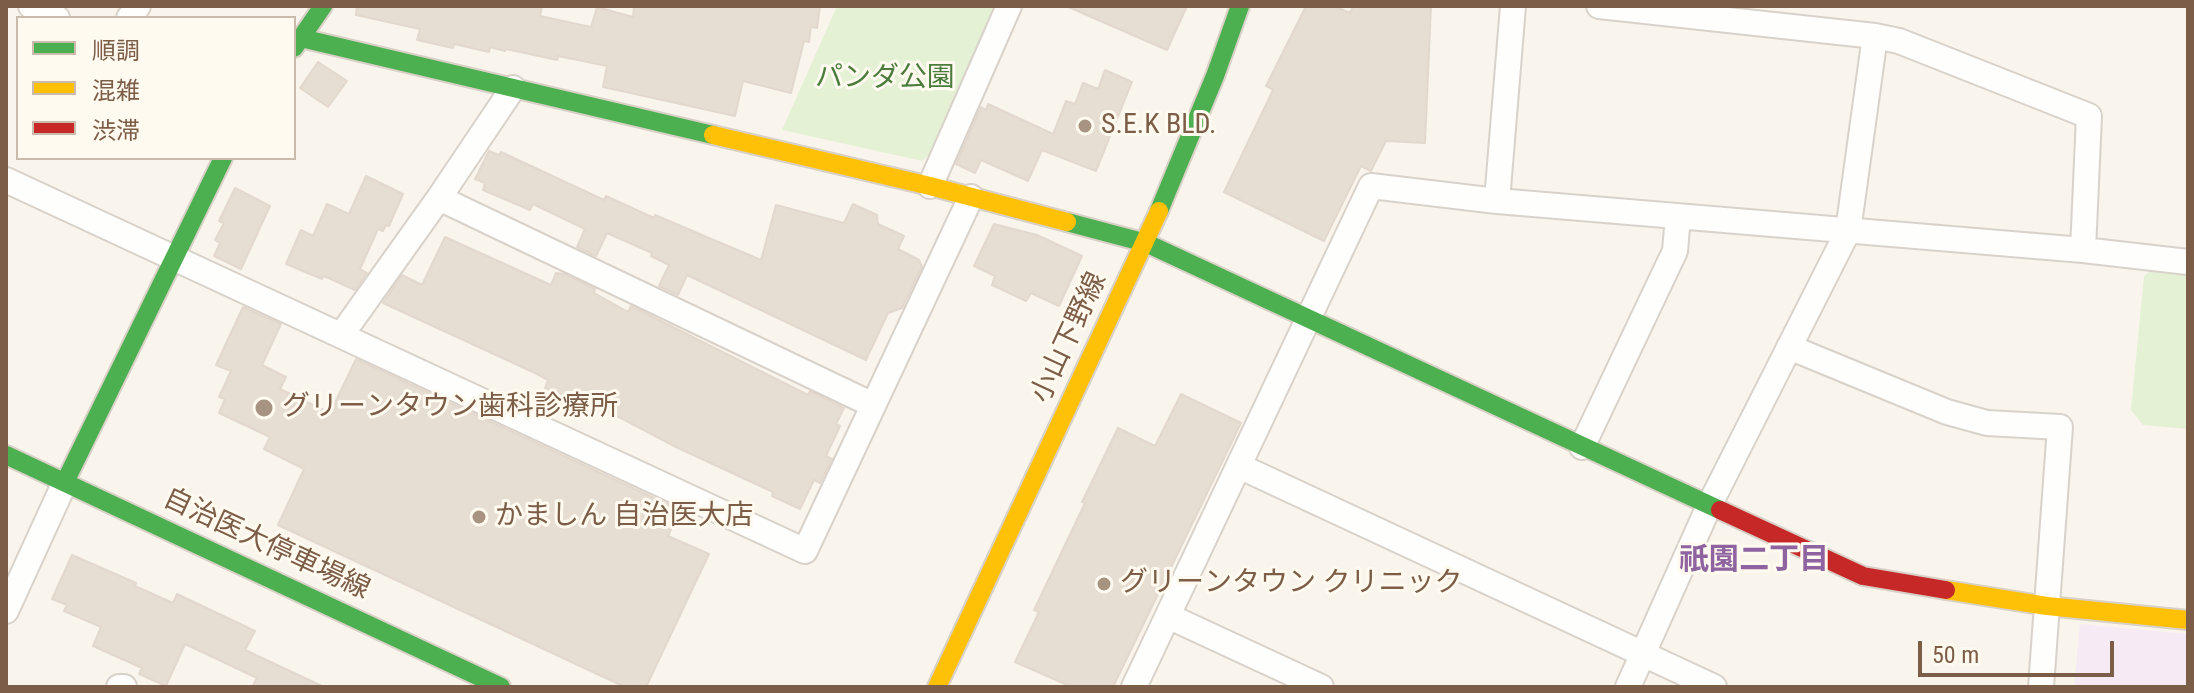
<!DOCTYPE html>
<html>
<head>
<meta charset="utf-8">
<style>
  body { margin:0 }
  #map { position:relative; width:2194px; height:693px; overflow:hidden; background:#f9f5ec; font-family:"Roboto Condensed","Noto Sans JP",sans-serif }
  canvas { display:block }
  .frame { position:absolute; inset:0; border:8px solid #7c5d48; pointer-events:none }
  .legend { position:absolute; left:16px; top:16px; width:280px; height:144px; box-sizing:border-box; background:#fffaef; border:2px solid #cbbbac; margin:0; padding:10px 14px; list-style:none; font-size:24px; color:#7c5d48 }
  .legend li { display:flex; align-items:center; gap:16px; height:40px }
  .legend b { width:40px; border:2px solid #cbbbac }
  .scale { position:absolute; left:1918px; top:641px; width:196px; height:36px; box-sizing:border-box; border:4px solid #7c5d48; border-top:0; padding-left:10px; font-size:24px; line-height:28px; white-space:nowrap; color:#7c5d48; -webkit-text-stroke:6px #fffaef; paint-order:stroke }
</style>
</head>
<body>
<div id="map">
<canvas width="2194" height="693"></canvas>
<div class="frame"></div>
<ul class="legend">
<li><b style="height:10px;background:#4caf50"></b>順調</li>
<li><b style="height:10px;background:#ffc107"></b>混雑</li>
<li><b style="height:10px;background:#c62828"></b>渋滞</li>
</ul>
<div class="scale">50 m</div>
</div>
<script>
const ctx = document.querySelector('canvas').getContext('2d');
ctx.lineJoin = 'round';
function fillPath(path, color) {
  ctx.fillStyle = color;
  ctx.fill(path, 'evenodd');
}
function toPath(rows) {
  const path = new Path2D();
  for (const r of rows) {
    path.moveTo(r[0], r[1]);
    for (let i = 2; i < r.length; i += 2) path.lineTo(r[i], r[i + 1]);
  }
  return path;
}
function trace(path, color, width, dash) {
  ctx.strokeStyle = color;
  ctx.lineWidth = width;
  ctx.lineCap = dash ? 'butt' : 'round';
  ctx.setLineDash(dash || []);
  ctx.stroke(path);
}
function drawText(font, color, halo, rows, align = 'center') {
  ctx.font = font + ' "Roboto Condensed","Noto Sans JP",sans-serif';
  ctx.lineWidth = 6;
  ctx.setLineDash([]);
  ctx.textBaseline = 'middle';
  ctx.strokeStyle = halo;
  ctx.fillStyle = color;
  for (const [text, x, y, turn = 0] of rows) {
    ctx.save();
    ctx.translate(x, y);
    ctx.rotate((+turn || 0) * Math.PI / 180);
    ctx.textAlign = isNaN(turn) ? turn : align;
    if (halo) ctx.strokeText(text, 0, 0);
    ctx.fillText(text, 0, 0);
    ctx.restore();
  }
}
const education = toPath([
  [2080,624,2188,634,2188,687,2074,687]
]);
const green = toPath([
  [837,6,997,6,933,151,922,161,782,130],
  [2153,269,2188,272,2188,429,2143,425,2131,410,2144,276]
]);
const building = toPath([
  [357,6,542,6,540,16,591,27,597,7,633,17,634,6,820,6,817,28,811,27,809,42,804,41,791,93,743,81,735,116,603,87,607,66,558,56,557,60,506,49,505,51,490,47,489,52,454,44,453,48,417,40,420,29,356,15,357,6],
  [1066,6,1187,6,1167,50,1066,6],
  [1306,6,1334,6,1350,13,1353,6,1431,6,1425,143,1386,141,1371,171,1361,166,1324,241,1224,192,1273,90,1266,86,1306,6],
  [318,62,347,81,328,107,300,88,318,62],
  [1105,70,1132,82,1096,171,1042,150,1028,181,981,160,975,173,956,164,981,107,986,110,988,104,1053,134,1066,101,1075,104,1083,83,1098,89,1105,70],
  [489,151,499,155,501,152,604,200,606,196,654,218,655,215,761,260,776,205,844,223,853,204,877,215,878,224,904,236,898,249,919,260,922,267,902,308,888,313,866,360,687,275,678,295,659,286,669,265,651,256,652,253,607,233,596,256,577,247,585,229,533,204,530,210,483,190,485,183,475,179,489,151],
  [366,176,403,194,389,226,386,225,383,231,378,229,360,269,367,273,355,290,324,276,322,279,286,264,301,230,313,236,327,204,349,214,366,176],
  [235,188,270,206,241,269,214,256,220,243,215,240,224,223,219,221,235,188],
  [994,224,1037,235,1082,256,1059,306,1031,293,1026,301,992,285,995,276,974,266,994,224],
  [445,237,551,285,556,273,564,274,595,289,594,293,628,312,631,306,808,395,810,391,844,408,836,424,840,426,826,456,832,459,820,483,814,480,800,509,772,496,773,492,676,447,577,395,574,401,545,388,548,380,535,373,383,303,402,275,422,285,445,237],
  [243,307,281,324,262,365,286,377,280,389,330,413,356,359,680,510,668,536,709,554,646,687,625,687,278,525,304,469,264,449,270,437,219,413,225,399,219,397,231,371,216,365,243,307],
  [1181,394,1241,423,1113,687,1072,687,1015,662,1039,612,1034,610,1085,503,1082,502,1118,428,1155,446,1181,394],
  [72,555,136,583,135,586,173,603,177,594,255,631,245,650,324,687,252,687,257,678,185,644,166,686,139,674,142,668,93,646,101,627,64,611,67,605,52,599,72,555]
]);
const street = toPath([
  [31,6,57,18],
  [1599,6,1875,36,1899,41,2089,116,2083,250],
  [129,18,138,6],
  [6,180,805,551,971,197],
  [930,186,1009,6],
  [439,198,873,405],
  [1497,201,1513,6],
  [342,334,439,198,513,88],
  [1789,347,1947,412,1987,423,2060,427,2041,687],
  [1582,447,1675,251,1678,216],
  [1239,466,1714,687],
  [6,611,65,482],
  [1168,616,1321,687],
  [119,687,124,687],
  [1134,687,1371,186,1497,201,2083,250,2188,262],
  [1628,687,1709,506,1848,231,1875,36]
]);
const fast = toPath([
  [301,38,713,135],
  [294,48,323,6],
  [1159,211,1215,76,1240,6],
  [1067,222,1146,243,1720,510],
  [6,455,501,687],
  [65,482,223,158]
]);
const slow = toPath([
  [713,135,930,186,1067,222],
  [1946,590,2047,606,2188,620],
  [937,687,1159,211]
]);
const jam = toPath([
  [1720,510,1863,576,1946,590]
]);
const markers = [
  [1085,126,8,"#a89281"],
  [264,408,10,"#a89281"],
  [479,517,8,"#a89281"],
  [1104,584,8,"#a89281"]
];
const parkNames = [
  ["パンダ公園",885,79]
];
const poiNames = [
  ["S.E.K BLD.",1101,126],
  ["グリーンタウン歯科診療所",282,408],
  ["かましん 自治医大店",495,517],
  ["グリーンタウン クリニック",1120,584]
];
const streetNames = [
  ["小山下野線",1070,338,-65],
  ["自治医大停車場線",266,545,25]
];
const neighbourhoodNames = [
  ["祇園二丁目",1754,561]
];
fillPath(education, '#f6ebf4');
fillPath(green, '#e4f1d5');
fillPath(building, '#e6ddd3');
trace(building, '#e3d8cd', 2);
trace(street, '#d9d2ca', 28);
trace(fast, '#d9d1c8', 22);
trace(slow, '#d9d1c8', 22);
trace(jam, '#d9d1c8', 22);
trace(street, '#fefefc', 24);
trace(fast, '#4caf50', 18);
trace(slow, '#ffc107', 18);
trace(jam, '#c62828', 18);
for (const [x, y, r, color] of markers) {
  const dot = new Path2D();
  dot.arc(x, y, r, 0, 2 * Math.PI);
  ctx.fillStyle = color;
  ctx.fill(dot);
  trace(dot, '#fffaef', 3);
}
drawText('28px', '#4b7c3c', '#fffaef', parkNames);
drawText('28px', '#7c5d48', '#fffaef', poiNames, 'left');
drawText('28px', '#7c5d48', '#fffaef', streetNames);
drawText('bold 30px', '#8e639f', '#fffaef', neighbourhoodNames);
</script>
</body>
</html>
